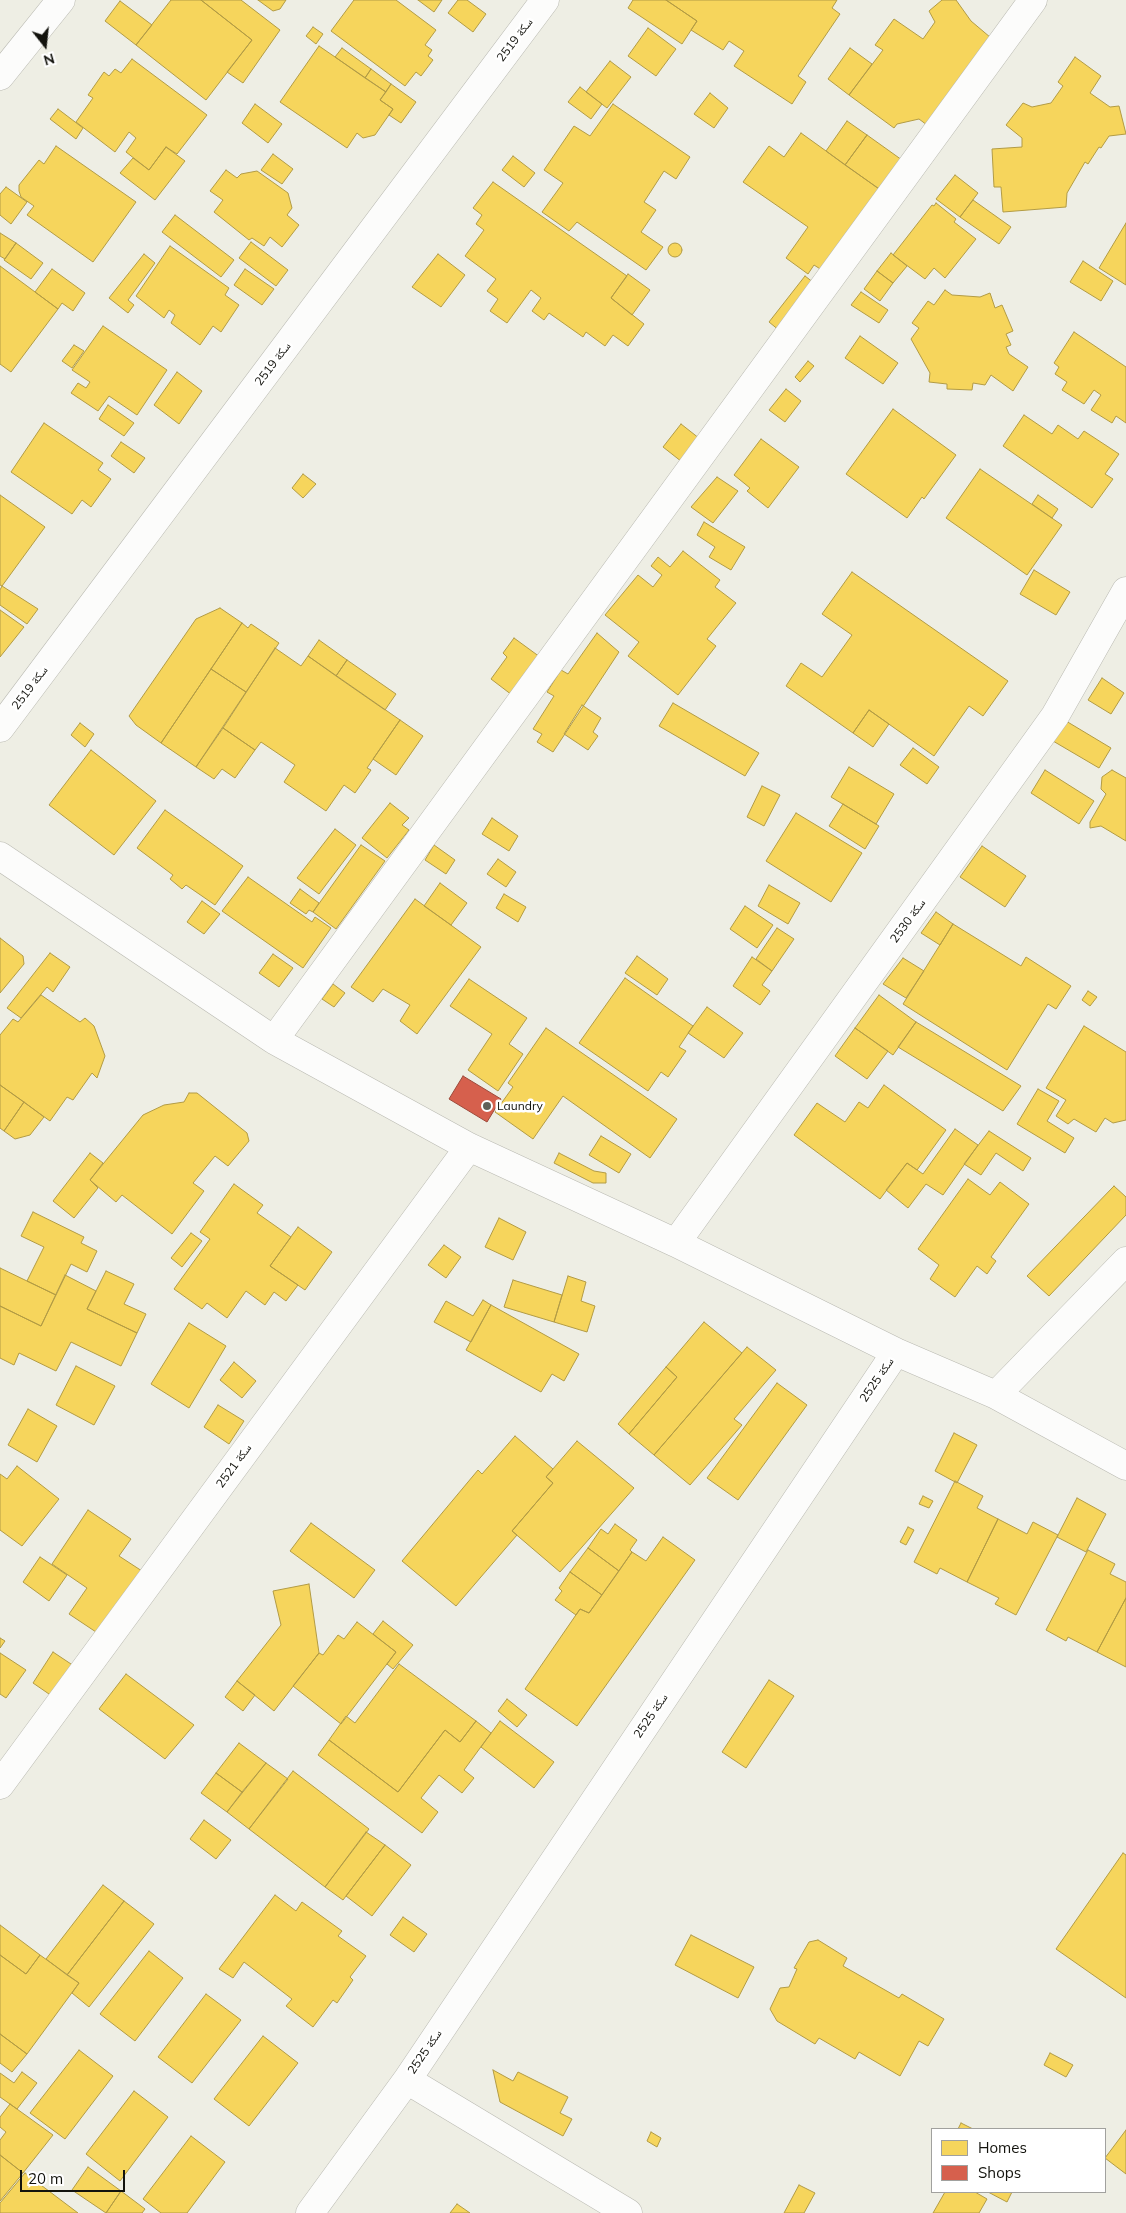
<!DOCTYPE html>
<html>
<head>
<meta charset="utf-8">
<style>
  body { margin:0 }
  #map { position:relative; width:1126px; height:2213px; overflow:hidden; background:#eeeee4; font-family:Mulish,sans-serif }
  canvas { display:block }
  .legend { position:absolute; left:931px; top:2128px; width:175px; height:65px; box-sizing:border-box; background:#fff; border:1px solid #a1a19e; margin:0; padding:6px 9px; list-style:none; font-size:15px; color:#13130d }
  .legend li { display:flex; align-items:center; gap:10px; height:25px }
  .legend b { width:25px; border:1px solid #a1a19e }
  .north { position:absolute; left:20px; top:20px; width:50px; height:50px; -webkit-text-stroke:4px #fff; paint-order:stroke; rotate:164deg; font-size:14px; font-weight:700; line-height:20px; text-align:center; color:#13130d }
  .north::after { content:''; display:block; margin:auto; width:18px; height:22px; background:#13130d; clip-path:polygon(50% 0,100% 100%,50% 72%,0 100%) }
  .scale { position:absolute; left:20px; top:2170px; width:105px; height:22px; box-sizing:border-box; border:2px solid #13130d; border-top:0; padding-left:6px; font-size:15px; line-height:18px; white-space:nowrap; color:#13130d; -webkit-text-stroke:4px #fff; paint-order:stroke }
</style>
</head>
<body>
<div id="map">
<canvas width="1126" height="2213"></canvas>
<ul class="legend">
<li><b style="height:14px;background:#f6d55c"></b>Homes</li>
<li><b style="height:14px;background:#d6604d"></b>Shops</li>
</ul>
<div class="north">N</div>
<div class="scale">20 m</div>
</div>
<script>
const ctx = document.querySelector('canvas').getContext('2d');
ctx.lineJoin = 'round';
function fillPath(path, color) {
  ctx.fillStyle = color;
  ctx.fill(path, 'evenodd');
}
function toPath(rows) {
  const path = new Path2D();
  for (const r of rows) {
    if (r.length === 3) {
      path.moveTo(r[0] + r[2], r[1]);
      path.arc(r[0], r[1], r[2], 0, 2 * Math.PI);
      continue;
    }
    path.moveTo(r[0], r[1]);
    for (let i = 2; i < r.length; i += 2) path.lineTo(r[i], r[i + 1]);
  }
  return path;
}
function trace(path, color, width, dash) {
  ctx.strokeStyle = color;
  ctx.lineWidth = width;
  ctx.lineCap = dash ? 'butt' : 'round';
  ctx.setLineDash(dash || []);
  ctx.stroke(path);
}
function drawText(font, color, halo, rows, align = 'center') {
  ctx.font = font + ' Mulish,"Noto Naskh Arabic",sans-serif';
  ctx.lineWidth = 5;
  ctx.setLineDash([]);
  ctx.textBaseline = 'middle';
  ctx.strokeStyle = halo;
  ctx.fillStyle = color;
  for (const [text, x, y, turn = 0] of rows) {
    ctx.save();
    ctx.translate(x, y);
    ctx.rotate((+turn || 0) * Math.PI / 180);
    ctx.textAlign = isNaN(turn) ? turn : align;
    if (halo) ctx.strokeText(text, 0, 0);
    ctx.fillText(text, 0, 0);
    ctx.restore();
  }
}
const homes = toPath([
  [171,0,201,0,252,40,206,100,136,45,171,0],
  [201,0,241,0,280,30,243,83,227,72,252,40,201,0],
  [258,0,286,0,280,9,273,11,258,0],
  [354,0,396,0,436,30,425,45,432,50,428,56,433,60,421,76,416,72,405,86,331,31,354,0],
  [418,0,442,0,434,12,418,0],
  [458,0,467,0,486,14,473,32,448,13,458,0],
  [633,0,666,0,697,21,682,44,628,8,633,0],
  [666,0,837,0,832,8,840,14,798,76,806,82,792,104,734,66,744,51,729,41,723,50,691,30,697,21,666,0],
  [942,0,956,0,971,21,997,43,927,125,919,119,897,124,894,128,849,95,883,50,875,45,894,19,923,39,935,22,929,11,942,0],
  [120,1,152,25,136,45,105,21,120,1],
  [313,27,323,34,316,44,306,36,313,27],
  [648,28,676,49,656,76,628,56,648,28],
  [319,46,386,92,380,100,393,109,375,135,363,138,357,133,347,148,280,102,319,46],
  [342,48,371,69,365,78,335,57,342,48],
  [850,48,872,64,849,95,828,79,850,48],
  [1075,57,1101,76,1090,93,1110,107,1119,106,1126,134,1109,136,1101,148,1099,147,1088,164,1085,162,1067,193,1066,207,1003,212,1001,187,994,187,992,149,1022,147,1022,138,1006,125,1023,103,1032,107,1051,103,1063,86,1058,82,1075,57],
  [132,59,207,115,177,154,166,147,149,170,126,152,136,138,129,132,115,152,76,122,93,98,88,95,104,72,109,76,115,69,121,73,132,59],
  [610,61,631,77,607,108,586,92,610,61],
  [371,69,391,84,386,92,365,78,371,69],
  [391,84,416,102,401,123,389,115,393,109,380,100,391,84],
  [580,87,602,104,591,119,568,102,580,87],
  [710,93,728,108,714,128,694,114,710,93],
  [255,104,282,124,268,143,242,123,255,104],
  [613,104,690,157,676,179,664,171,644,202,656,210,641,232,663,247,646,270,577,222,569,231,542,212,563,183,544,170,574,126,590,136,613,104],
  [58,109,83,128,76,139,50,119,58,109],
  [847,121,867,135,845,165,826,151,847,121],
  [801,133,897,202,825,272,814,265,808,274,786,258,808,227,743,182,769,146,784,157,801,133],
  [867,135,909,165,888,195,845,165,867,135],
  [56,146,136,202,93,262,27,215,34,206,21,197,19,191,19,185,39,160,44,164,56,146],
  [166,147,185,161,155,200,120,173,133,158,149,170,166,147],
  [273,154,293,169,282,184,261,170,273,154],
  [513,156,535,173,524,187,502,170,513,156],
  [226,170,237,178,241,174,257,171,288,193,292,208,287,215,299,225,282,247,270,237,264,246,252,238,249,240,214,212,223,200,210,191,226,170],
  [955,175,978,193,960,217,936,199,955,175],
  [493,182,627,276,611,298,644,324,628,346,613,335,605,346,586,332,583,337,549,313,544,320,532,311,541,298,531,290,507,323,490,311,498,299,487,291,496,279,465,256,484,230,476,224,482,215,473,208,493,182],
  [6,187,27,202,11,224,0,215,0,194,6,187],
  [973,200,1011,227,999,244,960,217,973,200],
  [936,203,956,219,954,222,976,239,945,278,934,268,925,279,893,255,932,205,934,206,936,203],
  [175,215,234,260,221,277,162,232,175,215],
  [1126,223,1126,285,1099,268,1126,223],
  [0,233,16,243,5,259,0,256,0,233],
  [251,242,288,270,276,286,239,258,251,242],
  [675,250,7],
  [16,243,43,263,31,279,4,260,16,243],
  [170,246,229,288,225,295,239,305,221,332,213,326,200,345,171,323,175,315,169,310,164,318,136,296,170,246],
  [891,253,907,266,893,283,877,271,891,253],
  [144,254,155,263,128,300,134,305,128,313,109,298,144,254],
  [438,254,465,275,441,307,412,287,438,254],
  [1083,261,1113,281,1101,301,1070,282,1083,261],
  [0,266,58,309,11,372,0,364,0,266],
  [52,269,85,293,73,311,62,303,58,309,35,292,52,269],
  [245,269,274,289,262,305,234,285,245,269],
  [877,271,893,283,880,301,864,289,877,271],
  [628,274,650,290,632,315,611,298,628,274],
  [805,276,827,293,791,340,769,322,805,276],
  [945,290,952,295,980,297,990,293,995,308,1002,305,1013,331,1006,334,1011,345,1006,347,1009,354,1028,367,1013,391,991,375,985,385,973,383,972,390,947,389,947,384,929,382,930,373,911,339,919,328,912,323,928,301,934,305,945,290],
  [861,292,888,310,879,323,851,305,861,292],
  [103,326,167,370,137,415,109,396,98,411,71,393,78,383,86,388,90,382,72,370,103,326],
  [1074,332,1126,367,1126,423,1116,416,1112,423,1091,410,1101,395,1094,390,1084,404,1062,390,1067,382,1055,374,1059,367,1054,363,1074,332],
  [860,336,898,363,883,384,845,358,860,336],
  [74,345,84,351,72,368,62,361,74,345],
  [808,361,814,366,800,382,795,377,808,361],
  [177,372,202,391,179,424,154,405,177,372],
  [786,389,801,401,785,422,769,410,786,389],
  [108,405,134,423,124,436,99,419,108,405],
  [893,409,956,455,924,499,922,497,907,518,846,474,893,409],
  [1024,415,1052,434,1058,425,1078,439,1084,431,1119,454,1105,474,1113,479,1092,508,1003,446,1024,415],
  [44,423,103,463,98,470,111,479,91,507,82,500,72,514,11,472,44,423],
  [681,424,709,446,691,469,663,447,681,424],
  [761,439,799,467,768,508,747,491,750,488,734,475,761,439],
  [121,442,145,458,134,473,111,456,121,442],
  [980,469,1062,525,1027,575,946,518,980,469],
  [303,474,316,484,303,498,292,488,303,474],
  [717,477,738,491,713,523,691,507,717,477],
  [0,495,45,527,2,586,0,585,0,495],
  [1038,495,1058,509,1052,518,1032,504,1038,495],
  [704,522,745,547,731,570,709,557,715,547,697,535,704,522],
  [683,551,720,580,715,587,736,603,707,639,716,646,678,695,628,656,639,642,605,615,638,575,653,587,662,575,651,566,658,557,670,567,683,551],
  [1034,570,1070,592,1056,615,1020,594,1034,570],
  [852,572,1008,681,983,716,969,706,934,756,869,710,853,733,786,686,801,663,822,677,852,635,822,614,852,572],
  [2,586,38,609,27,624,0,605,0,590,2,586],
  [220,608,242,623,161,743,136,725,129,716,196,619,220,608],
  [0,610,24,627,0,657,0,610],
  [242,623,248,628,251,624,279,643,246,692,211,669,242,623],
  [597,633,619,652,553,752,537,742,542,734,533,729,554,696,547,692,561,670,568,674,597,633],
  [514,638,540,657,512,695,491,679,507,657,503,653,514,638],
  [319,640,347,660,336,676,308,656,319,640],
  [275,648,301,666,308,656,400,720,367,768,371,770,355,793,344,785,326,811,284,782,295,765,261,742,255,750,223,728,275,648],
  [347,660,396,694,385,710,336,676,347,660],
  [211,669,246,692,196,767,161,743,211,669],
  [1102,678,1124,693,1111,714,1088,700,1102,678],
  [673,703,759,753,745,776,659,726,673,703],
  [582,705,601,718,593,732,598,736,588,750,564,734,582,705],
  [869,710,889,724,873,747,853,733,869,710],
  [400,720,423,736,396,775,373,759,400,720],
  [1066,721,1111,748,1099,768,1053,741,1066,721],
  [80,723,94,734,85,747,71,735,80,723],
  [223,728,255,750,235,778,222,769,214,779,196,767,223,728],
  [913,748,939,767,927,784,900,765,913,748],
  [91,750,156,801,114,855,49,805,91,750],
  [849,767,894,794,876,824,831,797,849,767],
  [1045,770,1094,801,1079,824,1031,793,1045,770],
  [1112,770,1126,778,1126,841,1101,826,1090,828,1090,822,1106,794,1101,789,1102,777,1112,770],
  [762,786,780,795,764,826,747,817,762,786],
  [390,803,409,818,402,825,409,830,387,858,362,838,390,803],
  [843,804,879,826,865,849,829,826,843,804],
  [165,810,243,866,215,905,186,885,182,889,170,879,173,875,137,848,165,810],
  [796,813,862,853,831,902,766,861,796,813],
  [492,818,518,836,509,851,482,834,492,818],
  [335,829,356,845,319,894,297,878,335,829],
  [361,845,385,861,336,929,313,912,361,845],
  [434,845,455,860,446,874,425,860,434,845],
  [982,846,1026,876,1005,907,960,877,982,846],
  [498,859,516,872,506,887,487,874,498,859],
  [248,877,312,922,315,917,331,928,303,968,222,911,248,877],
  [440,883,467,903,451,925,424,906,440,883],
  [769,885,800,903,788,924,758,906,769,885],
  [300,889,319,903,313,912,309,910,306,914,290,903,300,889],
  [504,894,526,907,518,922,496,908,504,894],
  [415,899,481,947,417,1034,400,1021,410,1005,383,989,373,1002,351,987,415,899],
  [202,901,220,914,204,934,187,922,202,901],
  [745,906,773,925,757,948,730,929,745,906],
  [936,912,953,924,940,945,921,933,936,912],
  [953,924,1021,966,1026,957,1071,986,1056,1009,1048,1004,1007,1070,903,1004,953,924],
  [777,928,794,939,772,971,756,959,777,928],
  [0,938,23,956,24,964,0,993,0,938],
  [50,953,70,967,53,992,47,987,21,1018,7,1008,50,953],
  [273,954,293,968,279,987,259,973,273,954],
  [637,956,668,979,657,995,625,973,637,956],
  [752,957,772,971,762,985,770,991,760,1005,733,986,752,957],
  [903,958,924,971,906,998,883,984,903,958],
  [625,978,693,1026,679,1047,686,1051,668,1077,661,1072,648,1091,579,1043,625,978],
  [469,979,527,1018,509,1044,523,1054,498,1091,468,1070,492,1034,450,1006,469,979],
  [333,984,345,993,334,1007,322,999,333,984],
  [1088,991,1097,997,1090,1006,1082,1000,1088,991],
  [41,995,80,1022,85,1018,94,1026,105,1056,97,1078,92,1073,73,1100,67,1097,50,1121,0,1085,0,1035,13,1019,18,1022,41,995],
  [879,995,916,1022,893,1055,855,1028,879,995],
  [707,1007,743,1033,724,1058,688,1033,707,1007],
  [916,1022,1021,1086,1003,1111,898,1047,916,1022],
  [1084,1026,1126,1052,1126,1120,1113,1123,1105,1118,1096,1132,1074,1119,1068,1124,1056,1116,1066,1100,1046,1088,1084,1026],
  [546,1028,677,1119,650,1158,563,1096,533,1139,495,1112,513,1087,508,1083,546,1028],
  [855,1028,888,1051,867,1079,835,1056,855,1028],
  [0,1085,24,1102,4,1131,0,1128,0,1085],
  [884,1085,946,1130,917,1170,907,1163,880,1199,794,1135,817,1103,845,1122,859,1102,868,1108,884,1085],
  [1038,1089,1059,1101,1047,1121,1074,1138,1065,1153,1017,1124,1038,1089],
  [189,1093,197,1093,247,1133,249,1141,228,1166,215,1156,193,1183,204,1191,172,1234,122,1195,116,1202,90,1180,143,1115,164,1105,184,1102,189,1093],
  [24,1102,44,1117,30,1135,15,1139,4,1131,24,1102],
  [955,1129,978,1145,943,1195,926,1184,908,1208,886,1190,907,1163,923,1174,955,1129],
  [989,1131,1031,1158,1023,1171,996,1153,981,1175,964,1164,989,1131],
  [601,1136,631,1154,619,1173,589,1155,601,1136],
  [90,1153,103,1163,90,1180,98,1188,74,1218,53,1201,90,1153],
  [559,1153,594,1171,606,1173,606,1183,593,1183,554,1163,559,1153],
  [968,1179,990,1195,1000,1182,1029,1204,991,1257,996,1261,987,1274,977,1266,955,1297,930,1279,939,1265,918,1249,968,1179],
  [234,1184,263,1205,257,1213,291,1237,270,1266,298,1285,286,1301,274,1292,265,1305,246,1291,227,1318,207,1303,202,1309,174,1289,210,1239,200,1232,234,1184],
  [1114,1186,1126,1197,1126,1215,1049,1296,1027,1276,1114,1186],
  [33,1212,84,1237,81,1243,97,1251,87,1272,71,1264,56,1295,27,1281,44,1247,21,1236,33,1212],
  [499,1218,526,1232,513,1260,485,1247,499,1218],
  [298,1227,332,1252,305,1290,270,1266,298,1227],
  [191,1233,202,1241,182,1267,171,1258,191,1233],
  [444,1245,461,1257,446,1278,428,1265,444,1245],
  [0,1268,56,1295,41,1326,0,1306,0,1268],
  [106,1271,134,1284,124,1304,146,1314,137,1333,87,1309,106,1271],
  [65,1275,96,1291,87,1309,137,1333,121,1366,71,1342,56,1371,19,1353,14,1365,0,1358,0,1306,41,1326,65,1275],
  [568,1276,586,1282,581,1301,595,1306,587,1332,554,1322,568,1276],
  [513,1280,562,1295,554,1322,504,1307,513,1280],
  [483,1300,491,1305,471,1342,434,1322,446,1301,473,1316,483,1300],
  [491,1305,579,1354,564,1381,552,1374,541,1392,466,1350,491,1305],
  [704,1322,742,1353,654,1455,629,1434,677,1377,666,1367,704,1322],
  [189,1323,226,1346,189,1408,151,1384,189,1323],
  [747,1347,776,1370,734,1419,742,1425,690,1485,654,1455,747,1347],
  [234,1362,256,1381,242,1398,220,1380,234,1362],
  [76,1366,115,1386,94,1425,56,1405,76,1366],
  [666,1367,677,1377,629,1434,618,1424,666,1367],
  [777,1383,807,1405,738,1500,707,1478,777,1383],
  [218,1405,244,1421,229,1444,204,1427,218,1405],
  [28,1409,57,1426,37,1462,8,1445,28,1409],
  [954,1433,977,1445,957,1483,935,1471,954,1433],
  [515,1436,553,1469,546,1477,553,1483,512,1531,517,1535,456,1606,402,1561,478,1470,482,1474,515,1436],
  [577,1441,634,1488,560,1572,512,1531,553,1483,546,1477,577,1441],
  [17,1466,59,1499,22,1546,0,1530,0,1474,7,1479,17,1466],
  [955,1481,983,1496,977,1508,998,1519,967,1582,940,1568,937,1574,914,1562,955,1481],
  [923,1496,933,1501,929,1508,919,1504,923,1496],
  [1077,1498,1106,1514,1086,1552,1057,1537,1077,1498],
  [88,1510,131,1539,119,1556,142,1571,99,1634,69,1614,87,1588,52,1564,88,1510],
  [998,1519,1027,1534,1033,1522,1058,1535,1016,1615,995,1604,999,1598,967,1582,998,1519],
  [311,1523,375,1570,354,1598,290,1551,311,1523],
  [615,1524,637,1540,630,1550,632,1552,619,1571,588,1548,601,1529,608,1534,615,1524],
  [908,1527,914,1530,906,1545,900,1542,908,1527],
  [663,1537,695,1560,577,1726,525,1689,580,1609,589,1613,632,1552,646,1561,663,1537],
  [588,1548,619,1571,602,1595,570,1572,588,1548],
  [1088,1550,1115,1564,1110,1574,1126,1582,1126,1598,1097,1652,1068,1637,1066,1641,1046,1630,1088,1550],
  [40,1557,67,1575,49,1601,23,1582,40,1557],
  [570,1572,602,1595,589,1613,580,1609,576,1615,555,1600,562,1591,559,1588,570,1572],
  [309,1584,319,1653,274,1711,237,1681,281,1625,273,1591,309,1584],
  [1126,1598,1126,1667,1097,1652,1126,1598],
  [383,1621,413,1645,393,1669,387,1664,396,1652,373,1634,383,1621],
  [357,1622,396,1652,341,1724,293,1686,319,1653,323,1655,338,1635,344,1639,357,1622],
  [0,1638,5,1641,0,1648,0,1638],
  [53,1652,86,1674,65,1705,33,1683,53,1652],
  [0,1653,26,1670,6,1698,0,1694,0,1653],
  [399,1664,476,1721,460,1742,445,1730,398,1792,329,1740,346,1716,355,1723,399,1664],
  [126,1674,194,1725,165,1759,99,1709,126,1674],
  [769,1680,794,1696,746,1768,722,1752,769,1680],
  [237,1681,255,1695,243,1711,225,1697,237,1681],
  [507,1699,527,1715,517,1727,498,1711,507,1699],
  [476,1721,491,1733,464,1770,474,1778,462,1793,439,1775,421,1798,438,1812,422,1833,318,1755,329,1740,398,1792,445,1730,460,1742,476,1721],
  [500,1721,554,1762,534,1788,481,1747,500,1721],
  [239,1743,266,1763,242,1792,216,1773,239,1743],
  [266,1763,288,1779,249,1829,227,1812,266,1763],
  [293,1771,369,1829,325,1887,249,1829,293,1771],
  [216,1773,242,1792,227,1812,201,1793,216,1773],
  [204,1820,231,1840,216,1859,190,1839,204,1820],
  [366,1832,385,1845,343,1900,325,1887,366,1832],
  [385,1845,411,1865,372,1916,346,1896,385,1845],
  [1123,1853,1126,1855,1126,1998,1056,1949,1123,1853],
  [103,1885,124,1901,67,1975,46,1959,103,1885],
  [275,1895,296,1911,302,1902,342,1931,338,1936,366,1956,350,1977,353,1980,337,2003,333,2000,313,2027,286,2006,292,1999,244,1962,233,1978,219,1969,275,1895],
  [124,1901,154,1924,89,2007,72,1993,79,1983,67,1975,124,1901],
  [403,1917,427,1934,414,1952,390,1935,403,1917],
  [0,1925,40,1955,26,1974,0,1955,0,1925],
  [691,1935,754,1967,738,1998,675,1965,691,1935],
  [818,1940,847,1958,843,1966,899,1998,902,1994,944,2019,928,2046,919,2041,900,2076,859,2052,855,2059,819,2038,815,2044,777,2021,770,2009,780,1988,789,1987,797,1969,794,1968,809,1942,818,1940],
  [149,1951,183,1978,135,2041,100,2014,149,1951],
  [0,1955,26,1974,40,1955,79,1983,27,2054,0,2034,0,1955],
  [206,1994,241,2020,192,2083,158,2057,206,1994],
  [0,2034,27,2054,12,2072,0,2063,0,2034],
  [263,2036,298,2063,249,2126,214,2099,263,2036],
  [79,2050,113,2076,65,2139,30,2113,79,2050],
  [1050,2053,1073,2065,1066,2077,1044,2065,1050,2053],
  [493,2070,513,2081,518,2072,568,2097,560,2113,572,2119,563,2136,500,2102,493,2070],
  [22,2072,37,2083,17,2109,0,2097,0,2073,14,2083,22,2072],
  [134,2091,168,2117,120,2181,86,2154,134,2091],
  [10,2104,53,2135,23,2173,0,2155,0,2140,6,2132,0,2127,0,2117,10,2104],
  [961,2123,973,2129,958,2129,961,2123],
  [1126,2130,1126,2174,1105,2158,1126,2130],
  [651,2132,661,2138,657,2147,647,2141,651,2132],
  [191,2136,225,2162,187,2213,161,2213,143,2199,191,2136],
  [0,2155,23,2173,0,2201,0,2155],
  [88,2167,121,2191,106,2213,72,2190,88,2167],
  [25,2173,78,2213,0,2213,0,2203,25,2173],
  [799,2185,815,2193,804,2213,784,2213,799,2185],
  [121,2191,145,2209,142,2213,106,2213,121,2191],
  [945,2192,975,2192,987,2199,979,2213,933,2213,945,2192],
  [988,2192,1012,2192,1007,2202,988,2192],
  [457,2204,470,2213,450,2213,457,2204]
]);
const shops = toPath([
  [463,1076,501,1099,487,1122,449,1099,463,1076]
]);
const minor = toPath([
  [0,76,61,0],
  [0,728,545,0],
  [0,856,274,1040,469,1147,676,1243,896,1352,996,1395,1126,1466],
  [274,1040,1033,0],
  [676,1243,1055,716,1126,591],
  [996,1395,1126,1261],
  [0,1785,469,1147],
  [407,2080,628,2213],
  [310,2213,407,2080,896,1352]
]);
const markers = [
  [487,1106,5,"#606058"]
];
const streetNames = [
  ["سكة 2519",515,40,-53],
  ["سكة 2519",273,364,-53],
  ["سكة 2519",30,688,-53],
  ["سكة 2530",908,921,-54],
  ["سكة 2525",877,1380,-56],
  ["سكة 2521",234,1466,-54],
  ["سكة 2525",651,1716,-56],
  ["سكة 2525",425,2052,-56]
];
const poiNames = [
  ["Laundry",497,1106]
];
fillPath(homes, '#f6d55c');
trace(homes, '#b29b44', 1);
fillPath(shops, '#d6604d');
trace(shops, '#9c493a', 1);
trace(minor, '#b9b9b1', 29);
trace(minor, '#fcfcfb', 28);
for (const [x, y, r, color] of markers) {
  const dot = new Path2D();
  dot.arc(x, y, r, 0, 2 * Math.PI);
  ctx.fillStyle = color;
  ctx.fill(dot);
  trace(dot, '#fff', 2);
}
drawText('12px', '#13130d', '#fff', streetNames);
drawText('12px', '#13130d', '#fff', poiNames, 'left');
</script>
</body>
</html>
